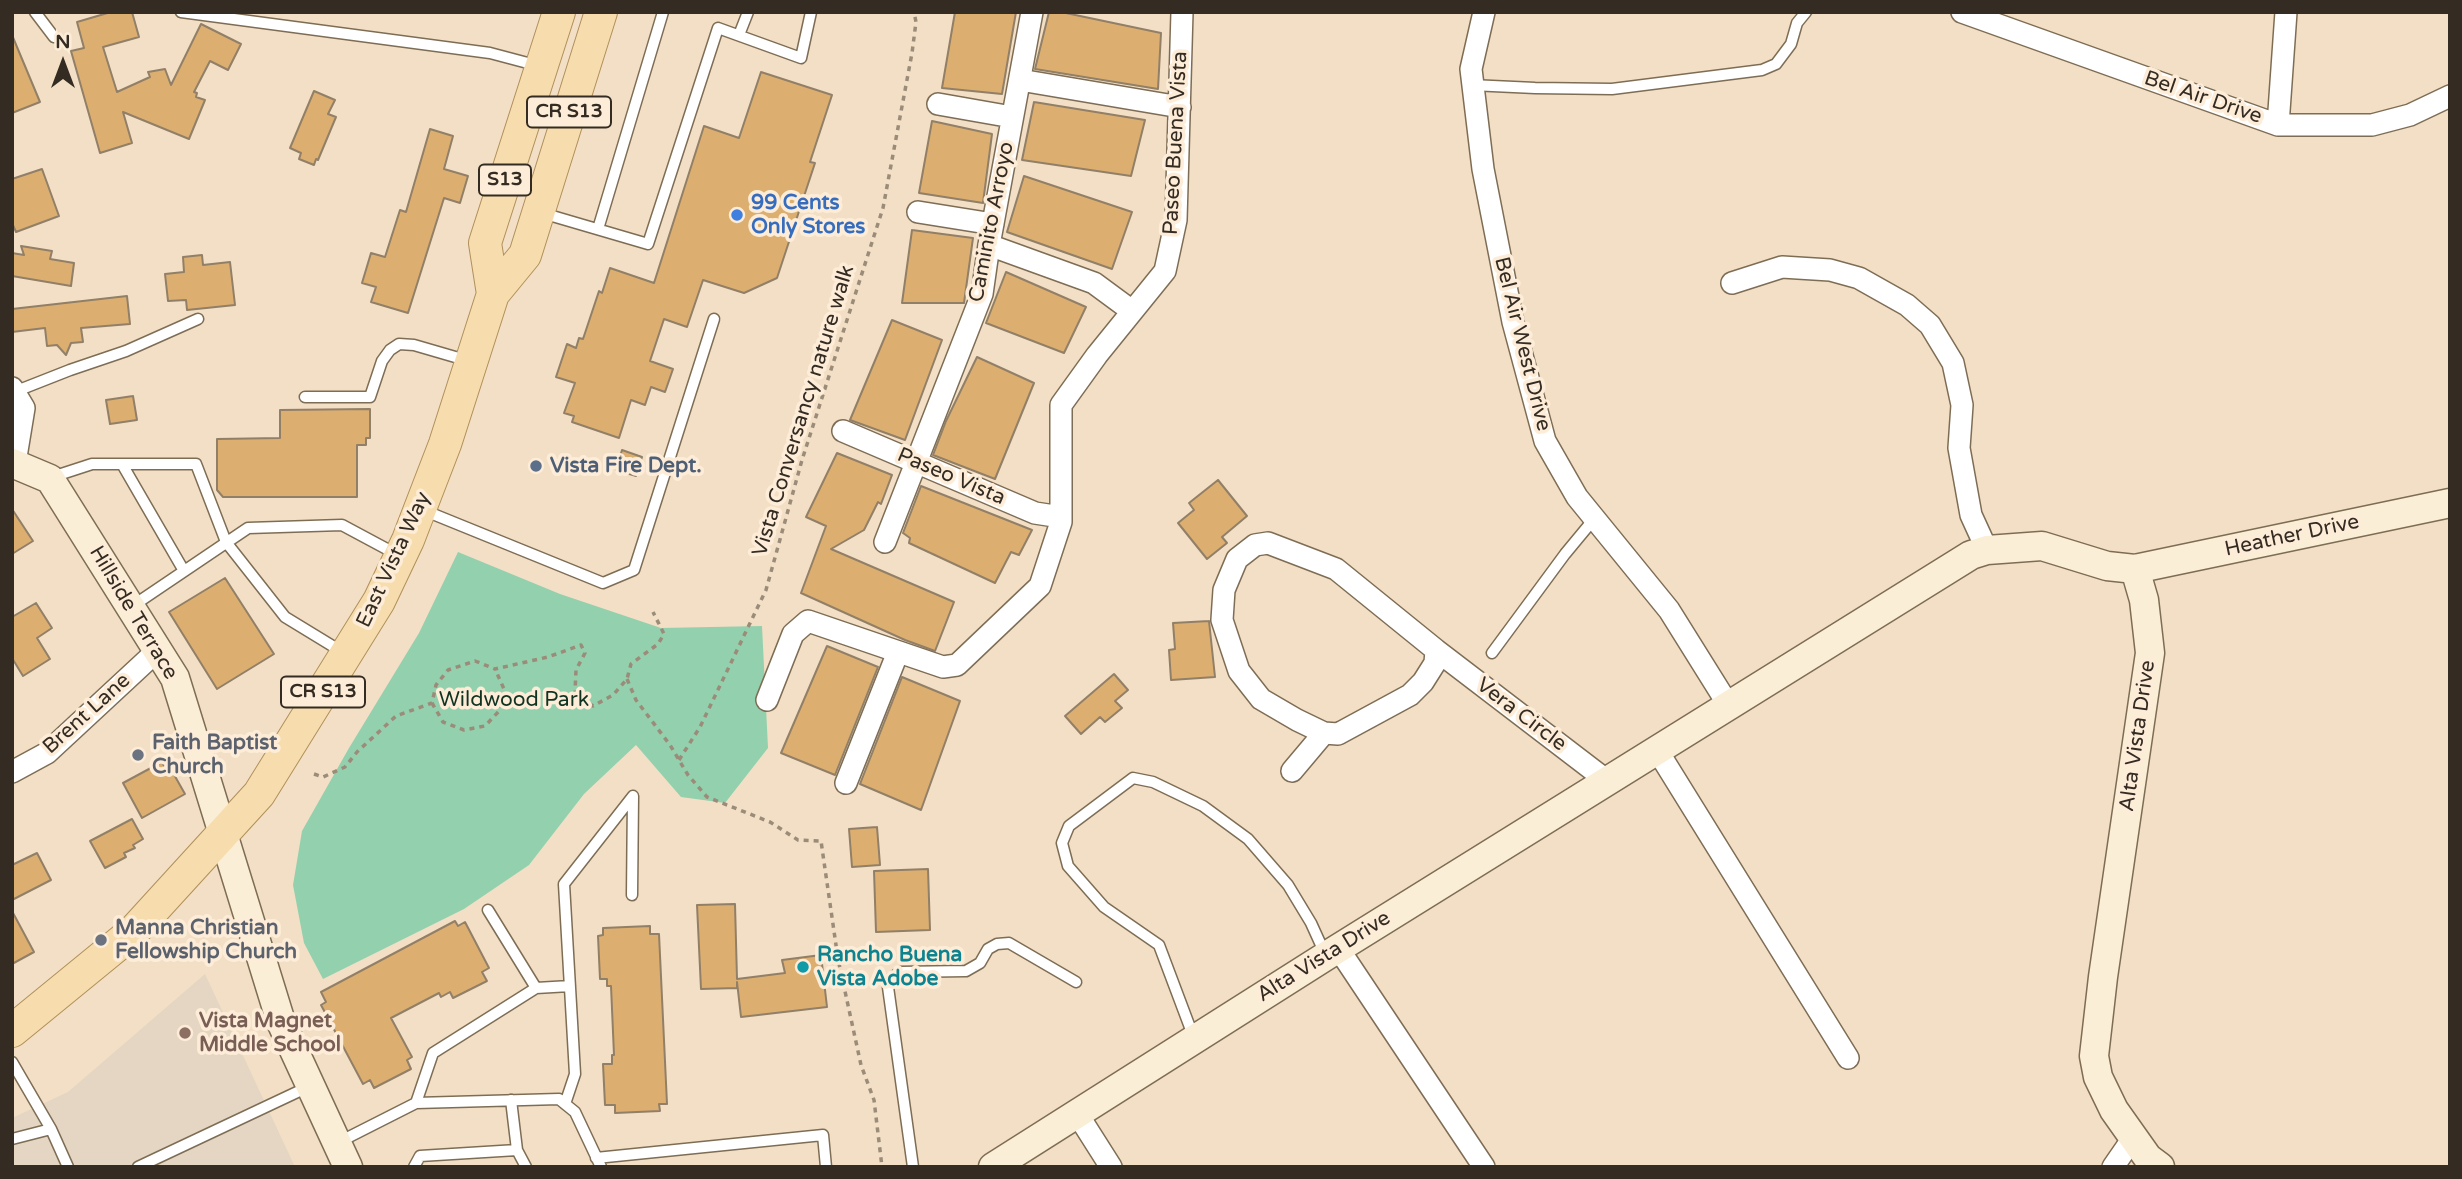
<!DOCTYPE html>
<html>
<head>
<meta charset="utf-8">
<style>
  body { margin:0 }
  #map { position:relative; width:2462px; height:1179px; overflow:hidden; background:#f3dfc5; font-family:"Varela Round",sans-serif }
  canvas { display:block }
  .frame { position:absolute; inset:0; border:14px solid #342c22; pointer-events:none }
  .north { position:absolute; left:28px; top:28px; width:70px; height:70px; -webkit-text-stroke:5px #fdedd8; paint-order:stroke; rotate:0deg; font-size:19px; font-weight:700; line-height:28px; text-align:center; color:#342c22 }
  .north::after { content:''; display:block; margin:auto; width:24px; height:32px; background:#342c22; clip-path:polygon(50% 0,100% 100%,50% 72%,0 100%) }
</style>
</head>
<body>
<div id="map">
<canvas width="2462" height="1179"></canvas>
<div class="frame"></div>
<div class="north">N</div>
</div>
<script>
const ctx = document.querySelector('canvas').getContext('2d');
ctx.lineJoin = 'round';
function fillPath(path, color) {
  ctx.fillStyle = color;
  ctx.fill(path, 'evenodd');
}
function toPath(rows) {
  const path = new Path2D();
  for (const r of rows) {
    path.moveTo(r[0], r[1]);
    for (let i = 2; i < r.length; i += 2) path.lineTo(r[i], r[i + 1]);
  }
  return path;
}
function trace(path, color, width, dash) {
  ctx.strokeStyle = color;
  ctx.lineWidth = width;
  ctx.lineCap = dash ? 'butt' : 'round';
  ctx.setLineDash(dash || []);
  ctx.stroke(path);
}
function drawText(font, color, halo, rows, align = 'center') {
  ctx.font = font + ' "Varela Round",sans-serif';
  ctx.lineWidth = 7;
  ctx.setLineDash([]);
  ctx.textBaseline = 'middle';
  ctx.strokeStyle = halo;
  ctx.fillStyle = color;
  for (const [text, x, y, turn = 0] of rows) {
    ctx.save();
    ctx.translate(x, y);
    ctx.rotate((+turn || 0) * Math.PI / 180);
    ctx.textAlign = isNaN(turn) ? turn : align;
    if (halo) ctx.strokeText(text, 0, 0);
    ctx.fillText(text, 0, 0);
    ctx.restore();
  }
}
const education = toPath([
  [205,974,295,1167,12,1167,12,1118,68,1092]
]);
const green = toPath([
  [458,552,560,594,661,628,762,626,768,748,725,803,681,797,636,745,584,794,529,865,464,909,323,979,304,943,293,885,302,831,349,748,419,633]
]);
const building = toPath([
  [111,12,132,12,139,37,103,47,117,92,150,77,148,72,165,69,171,85,201,24,241,44,228,70,210,61,194,92,197,93,196,97,205,100,189,139,123,112,132,143,100,153,71,51,84,48,77,22,111,12],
  [955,12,1016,12,1002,94,942,88,955,12],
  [1049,12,1061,12,1161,33,1158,89,1035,69,1049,12],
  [12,35,40,102,12,113,12,35],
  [761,72,832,95,810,162,815,163,777,278,744,293,703,280,687,327,664,319,650,361,673,369,665,392,651,387,645,405,631,400,619,438,572,422,574,416,564,413,575,383,556,377,567,344,576,348,579,338,583,339,599,291,602,293,610,268,654,283,704,126,739,138,761,72],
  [314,91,335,100,328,114,336,117,318,160,316,159,314,165,299,159,301,153,290,148,314,91],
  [1034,102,1145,120,1131,176,1022,160,1034,102],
  [932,121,992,134,983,203,919,193,932,121],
  [430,129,453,136,444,169,468,176,460,203,444,198,408,313,371,302,376,287,362,283,371,253,385,257,400,210,406,212,430,129],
  [42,169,59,216,16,232,12,223,12,179,42,169],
  [1024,176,1132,212,1112,269,1007,232,1024,176],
  [912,230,973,238,964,303,902,303,912,230],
  [21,246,52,251,50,259,74,263,71,286,12,276,12,253,24,255,21,246],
  [202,255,203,265,230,262,235,305,187,310,186,300,168,301,165,274,184,272,183,257,202,255],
  [1006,272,1086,307,1064,353,986,323,1006,272],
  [127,296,130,324,81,328,83,342,71,343,66,355,57,345,47,346,45,328,12,332,12,309,127,296],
  [892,320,942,340,905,440,850,420,892,320],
  [977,357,1034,383,995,479,933,455,946,421,977,357],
  [133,396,137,420,110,424,106,400,133,396],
  [370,409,370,438,366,438,366,445,357,445,357,497,223,497,217,490,217,439,280,438,280,410,370,409],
  [622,450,642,457,636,476,616,470,622,450],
  [837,453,892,475,881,504,878,502,864,530,831,549,954,602,935,651,905,640,801,593,826,526,806,517,837,453],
  [1218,480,1247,516,1222,537,1227,543,1207,559,1178,523,1194,510,1189,503,1218,480],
  [921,486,1032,530,1019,555,1011,552,995,583,909,543,910,538,903,533,921,486],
  [12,509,33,541,12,554,12,509],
  [225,578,274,654,217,689,169,612,225,578],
  [36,603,52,628,37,638,50,659,23,676,12,658,12,617,36,603],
  [1209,621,1215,677,1171,680,1169,650,1175,649,1173,623,1209,621],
  [827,646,878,667,835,775,781,753,827,646],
  [1114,674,1128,690,1115,701,1122,708,1105,722,1100,717,1081,734,1065,716,1114,674],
  [902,677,960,701,921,810,860,784,902,677],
  [162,762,168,774,172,771,185,794,142,818,123,783,162,762],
  [132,819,143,839,133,845,135,848,124,853,126,857,105,868,90,841,132,819],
  [877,827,880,865,852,867,849,829,877,827],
  [37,853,51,880,12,900,12,865,37,853],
  [928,869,930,930,876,932,874,871,928,869],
  [735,904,737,979,785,973,782,960,821,955,827,1007,741,1017,737,982,737,988,701,989,697,905,735,904],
  [12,911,34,952,12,964,12,911],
  [455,921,458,926,465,922,489,968,482,972,487,981,453,998,450,992,441,997,439,993,391,1018,412,1057,407,1060,411,1069,374,1088,370,1080,363,1084,321,1005,326,1002,321,992,455,921],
  [650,926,650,934,659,934,667,1104,659,1104,660,1111,615,1113,615,1105,605,1105,603,1064,612,1064,612,1055,614,1055,611,986,607,986,607,979,600,979,598,936,603,935,603,928,650,926]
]);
const path = toPath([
  [627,679,636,700,670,745,688,775,707,797,770,822,798,840,821,841,838,959,861,1065,874,1100,882,1167],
  [432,703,443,722,464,730,485,726,500,710,504,689,495,669],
  [679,760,700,727,766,590,802,460,883,208,912,53,916,22,914,12],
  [314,774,323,777,345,767,357,752,396,716,432,703,436,685,448,670,475,661,495,669,548,657,581,645,585,653,576,670,575,692,593,706,613,695,627,679,631,664,658,644,664,634,653,612]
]);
const lane = toPath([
  [35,12,54,37],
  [181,12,490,53,539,66],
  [739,35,748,12],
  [1471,85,1535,88,1612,89,1762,70,1776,64,1791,44,1797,23,1806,12],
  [542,213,648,244,718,28,801,58,811,12],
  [598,229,663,12],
  [14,392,70,370,126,351,198,319],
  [305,397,370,397,382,361,390,350,399,344,414,345,469,361],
  [122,464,184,571],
  [49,478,92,464,196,464,226,542,285,617,344,653],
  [423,510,603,583,634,570,714,319],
  [131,607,248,528,342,525,398,555],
  [1492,653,1565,554,1594,519],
  [536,988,570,986],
  [1194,1038,1159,945,1104,907,1068,866,1062,843,1069,826,1133,778,1153,782,1203,806,1248,839,1288,885,1311,923,1326,956],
  [12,1062,51,1129,68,1167],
  [511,1100,517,1150,526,1167],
  [416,1103,559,1099,575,1112,601,1167],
  [565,1104,575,1074,564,884,633,796,632,895],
  [12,1139,51,1129],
  [339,1142,416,1103,433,1053,536,988,488,910],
  [596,1158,823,1135,826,1167],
  [138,1167,310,1086],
  [414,1167,420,1156,517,1150],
  [913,1167,888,987,890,979,900,972,966,971,980,963,988,949,997,944,1009,943,1076,982]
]);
const street = toPath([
  [1484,12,1471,69,1483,169,1513,322,1545,441,1577,497,1669,610,1729,706],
  [1962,12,2278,125,2372,125,2410,115,2450,96],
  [1020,80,1180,107],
  [938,104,1012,117],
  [2278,125,2286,12],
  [918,212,993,224],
  [989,245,1094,283,1132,311],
  [1732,283,1782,267,1830,270,1859,278,1907,305,1930,325,1953,363,1962,405,1959,448,1971,515,1987,550],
  [12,388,24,408,15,463],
  [843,431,1035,513,1061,517],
  [885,542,982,294,989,245,1032,12],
  [1436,650,1435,663,1423,682,1410,695,1338,734,1324,733,1297,720,1261,699,1239,671,1222,620,1224,590,1237,559,1255,545,1268,543,1336,569,1436,650,1606,780],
  [767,700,793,634,808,621,943,667,957,665,1040,586,1061,522,1061,405,1097,355,1165,271,1176,220,1182,12],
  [1657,750,1848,1058],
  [1292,771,1324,733],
  [12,772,47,753,158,650],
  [846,783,898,652],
  [1338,948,1484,1167],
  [1078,1115,1111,1167],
  [2113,1167,2133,1138]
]);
const secondary = toPath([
  [12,463,50,479,175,678,281,1022,348,1167],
  [2135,569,2144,600,2150,653,2103,977,2094,1056,2098,1077,2114,1110,2148,1158,2160,1167],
  [993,1167,1326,956,1971,555,1987,550,2042,546,2107,566,2135,569,2450,503]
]);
const primary = toPath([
  [493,294,485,243,559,12],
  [12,1031,133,932,259,794,379,601,408,540,445,444,493,294,525,255,601,12]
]);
const markers = [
  [737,215,7,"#3f7fe0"],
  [536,466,7,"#5c6f8a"],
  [138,755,7,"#6b7280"],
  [101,940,7,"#6b7280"],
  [803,967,7,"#0f9aa8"],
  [185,1033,7,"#8d6e63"]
];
const shields = [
  [569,112,84],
  [505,180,52],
  [323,692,84]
];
const shieldNames = [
  ["CR S13",569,112],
  ["S13",505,180],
  ["CR S13",323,692]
];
const streetNames = [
  ["Bel Air Drive",2203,98,19],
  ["Paseo Buena Vista",1176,143,-87],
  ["Caminito Arroyo",992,222,-79],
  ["Bel Air West Drive",1522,344,76],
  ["Vista Conversancy nature walk",804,411,-73],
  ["Paseo Vista",951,477,23],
  ["Heather Drive",2292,536,-12],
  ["East Vista Way",394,560,-65],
  ["Hillside Terrace",133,613,59],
  ["Brent Lane",87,714,-42],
  ["Vera Circle",1521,715,37],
  ["Alta Vista Drive",2138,736,-82],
  ["Alta Vista Drive",1324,957,-32]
];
const shopNames = [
  ["99 Cents",751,203],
  ["Only Stores",751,227]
];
const serviceNames = [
  ["Vista Fire Dept.",550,466]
];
const parkNames = [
  ["Wildwood Park",514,700]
];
const worshipNames = [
  ["Faith Baptist",152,743],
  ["Church",152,767],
  ["Manna Christian",115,928],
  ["Fellowship Church",115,952]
];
const cultureNames = [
  ["Rancho Buena",817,955],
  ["Vista Adobe",817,979]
];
const educationNames = [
  ["Vista Magnet",199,1021],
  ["Middle School",199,1045]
];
fillPath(education, '#e4d6c3');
fillPath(green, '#93d0ae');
fillPath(building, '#dcaf71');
trace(building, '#917f67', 2);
trace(lane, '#7e6d55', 13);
trace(street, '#7e6d55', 24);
trace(secondary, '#7e6d55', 31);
trace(primary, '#b0905a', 34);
trace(path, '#9b8c7a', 3.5, [5, 5]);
trace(lane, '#fff', 10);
trace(street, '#fff', 21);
trace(secondary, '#fbeed6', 28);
trace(primary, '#f7ddae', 32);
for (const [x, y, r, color] of markers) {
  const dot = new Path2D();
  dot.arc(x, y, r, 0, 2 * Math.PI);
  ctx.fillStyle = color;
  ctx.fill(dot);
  trace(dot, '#fdedd8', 2.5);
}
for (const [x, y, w] of shields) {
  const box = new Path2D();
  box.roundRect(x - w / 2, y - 15.5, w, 31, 5);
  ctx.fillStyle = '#fdedd8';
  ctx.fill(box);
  trace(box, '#342c22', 2);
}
drawText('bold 19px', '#342c22', null, shieldNames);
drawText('21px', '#342c22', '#fdedd8', streetNames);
drawText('bold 21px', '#366cbe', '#fdedd8', shopNames, 'left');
drawText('bold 21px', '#4e5e75', '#fdedd8', serviceNames, 'left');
drawText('21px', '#103221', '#fdedd8', parkNames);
drawText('bold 21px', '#5b616d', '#fdedd8', worshipNames, 'left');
drawText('bold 21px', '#0d838f', '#fdedd8', cultureNames, 'left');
drawText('bold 21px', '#785e54', '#fdedd8', educationNames, 'left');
</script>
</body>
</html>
